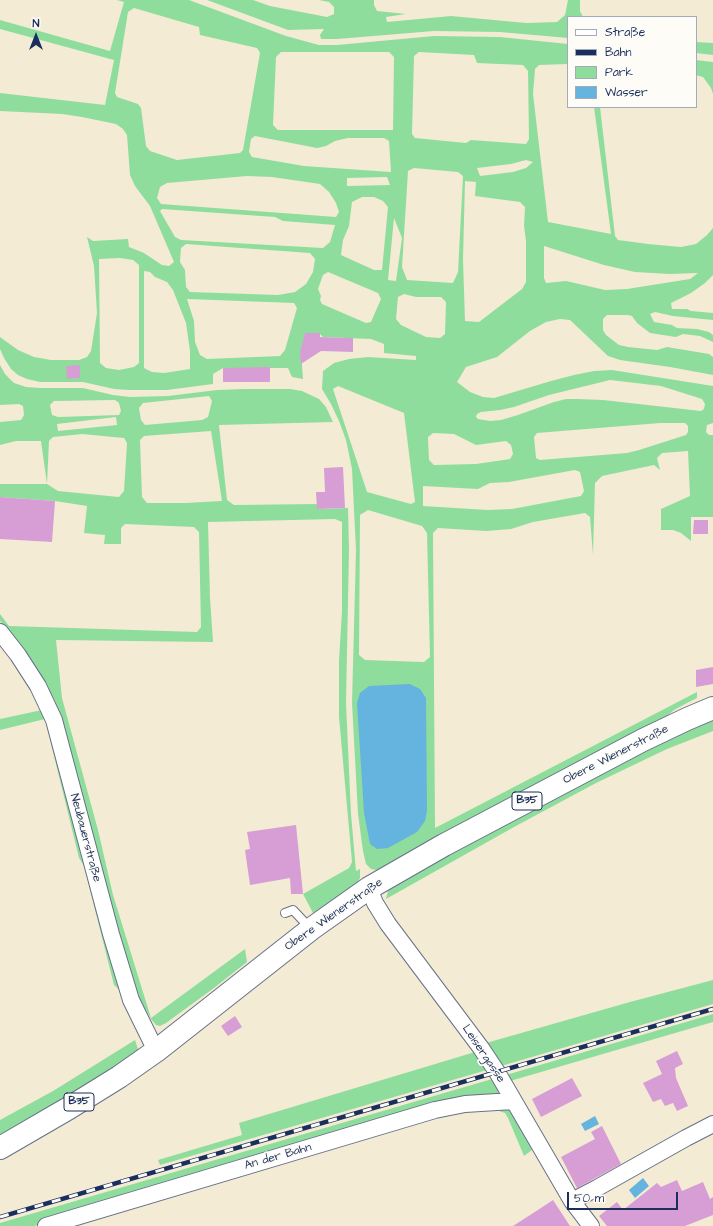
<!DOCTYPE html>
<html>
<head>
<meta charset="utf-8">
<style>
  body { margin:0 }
  #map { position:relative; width:713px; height:1226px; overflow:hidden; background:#f4ebd5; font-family:"Architects Daughter",sans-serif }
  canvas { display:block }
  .legend { position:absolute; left:567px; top:16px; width:130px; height:92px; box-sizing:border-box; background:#fdfcf7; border:1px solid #a3aaba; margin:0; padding:5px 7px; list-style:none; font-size:12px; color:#1b2f5e }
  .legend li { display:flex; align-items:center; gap:8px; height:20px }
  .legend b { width:20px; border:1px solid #a3aaba }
  .north { position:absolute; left:16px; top:16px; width:40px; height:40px; -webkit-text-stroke:3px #fdfcf7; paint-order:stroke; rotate:0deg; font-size:11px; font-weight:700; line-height:16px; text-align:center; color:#1b2f5e }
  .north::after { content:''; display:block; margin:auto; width:14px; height:18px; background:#1b2f5e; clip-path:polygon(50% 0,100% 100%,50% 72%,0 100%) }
  .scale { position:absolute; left:567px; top:1192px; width:111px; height:18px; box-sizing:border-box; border:2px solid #1b2f5e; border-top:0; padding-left:5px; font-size:12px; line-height:14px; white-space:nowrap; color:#1b2f5e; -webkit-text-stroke:3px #fdfcf7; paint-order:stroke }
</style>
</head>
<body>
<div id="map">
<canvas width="713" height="1226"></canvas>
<ul class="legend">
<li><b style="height:5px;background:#fff"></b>Straße</li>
<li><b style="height:5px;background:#1b2f5e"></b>Bahn</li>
<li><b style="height:11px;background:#8fdd9c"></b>Park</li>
<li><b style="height:11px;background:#65b3df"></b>Wasser</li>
</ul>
<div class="north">N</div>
<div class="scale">50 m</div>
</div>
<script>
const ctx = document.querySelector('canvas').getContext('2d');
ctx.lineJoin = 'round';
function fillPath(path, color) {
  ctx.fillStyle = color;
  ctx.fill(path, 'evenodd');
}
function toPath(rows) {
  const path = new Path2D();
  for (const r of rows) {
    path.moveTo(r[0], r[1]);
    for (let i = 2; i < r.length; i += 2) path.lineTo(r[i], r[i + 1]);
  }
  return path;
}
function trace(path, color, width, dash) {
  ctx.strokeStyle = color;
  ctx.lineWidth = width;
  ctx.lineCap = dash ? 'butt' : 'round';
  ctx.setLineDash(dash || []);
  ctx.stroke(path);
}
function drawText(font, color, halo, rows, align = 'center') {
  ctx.font = font + ' "Architects Daughter",sans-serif';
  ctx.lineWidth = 3.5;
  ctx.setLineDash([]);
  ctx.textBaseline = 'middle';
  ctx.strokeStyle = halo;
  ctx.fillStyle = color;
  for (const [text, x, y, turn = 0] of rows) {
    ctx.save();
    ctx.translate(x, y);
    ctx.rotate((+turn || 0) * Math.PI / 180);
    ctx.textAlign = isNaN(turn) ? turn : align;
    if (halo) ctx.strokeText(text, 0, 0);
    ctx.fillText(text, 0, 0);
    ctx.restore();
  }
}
const green = toPath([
  [117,0,189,0,286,36,319,45,337,45,434,36,500,37,568,44,568,64,539,65,535,69,533,94,548,222,611,234,594,107,600,107,615,236,618,240,648,244,681,247,696,244,707,235,713,228,713,275,705,283,691,293,671,303,672,309,687,309,691,311,713,313,713,320,673,316,655,312,650,314,654,322,672,325,677,328,697,329,709,332,713,335,713,342,700,336,683,334,676,337,650,333,637,323,632,316,628,315,607,315,603,319,603,330,606,335,619,345,628,347,657,350,667,347,709,354,713,357,713,375,670,367,620,360,608,356,570,320,560,319,546,322,530,331,497,357,466,367,457,382,470,392,483,397,494,398,551,381,574,375,594,371,612,370,713,386,713,423,707,425,706,432,709,435,713,435,713,517,691,517,691,541,681,533,673,530,661,530,661,509,690,496,688,451,662,453,657,458,660,470,654,465,602,476,595,483,593,555,590,517,585,513,533,522,511,529,486,531,438,528,433,533,435,828,697,692,697,698,685,704,674,710,668,715,666,721,383,868,376,870,371,869,366,864,363,851,358,814,352,703,356,550,352,469,346,440,339,421,331,404,322,389,323,371,334,363,349,359,368,357,416,360,416,356,384,353,384,344,371,339,323,337,319,333,305,334,301,352,303,379,292,377,288,368,223,368,213,374,213,384,167,390,129,390,114,389,83,382,40,382,27,379,18,375,11,369,4,358,0,349,0,337,18,350,34,357,51,360,79,360,87,357,91,351,97,313,94,266,87,237,93,241,128,239,129,247,144,253,162,265,169,266,174,262,150,206,135,186,130,175,127,135,123,129,116,124,82,117,62,114,0,111,0,93,105,105,114,60,0,29,0,30,0,20,110,51,124,2],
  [134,8,199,27,200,35,257,48,260,53,243,150,240,153,177,160,150,151,146,146,141,108,138,104,117,97,115,93,128,12],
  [281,52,389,52,394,57,393,130,278,130,273,125,276,57],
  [419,52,474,55,477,63,523,65,528,71,529,139,526,144,471,140,466,143,415,138,412,134,414,56],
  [255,136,317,148,326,146,335,141,348,138,384,138,389,141,391,172,304,166,252,157,249,152,251,139],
  [526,160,533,162,526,168,513,172,480,176,477,168,511,164],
  [414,168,458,172,463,176,458,272,453,283,407,280,402,267,408,171],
  [247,176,272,177,320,184,329,192,336,203,339,212,336,217,161,204,157,198,160,187,167,183],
  [387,177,390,185,347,186,347,178],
  [465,181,476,182,475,196,520,202,525,207,524,226,526,241,526,282,522,289,479,322,465,321,463,259],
  [362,197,374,197,383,201,388,207,382,270,374,270,341,255,343,240,349,226,352,202],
  [162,209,275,217,283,221,335,225,330,242,323,248,181,240,175,237,160,211],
  [394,218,402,238,396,281,388,280],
  [186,244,310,253,315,259,313,272,306,284,295,292,278,295,190,292,186,287,185,270,180,262,181,248],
  [544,246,604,265,635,272,670,274,698,273,690,279,627,289,605,290,566,281,546,283,544,278],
  [120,258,133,260,139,265,139,363,134,367,119,370,106,368,100,363,99,259],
  [144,271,150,272,155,277,167,282,173,290,186,323,190,351,190,369,164,373,152,372,144,368],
  [328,272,378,293,381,299,371,322,366,323,322,304,320,300,321,296,318,289,323,275],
  [404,294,416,297,441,297,446,302,445,334,440,338,426,337,401,325,396,319,398,297],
  [187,299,294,303,297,308,285,350,280,356,207,359,200,355,195,342,194,321],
  [610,380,661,386,702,399,705,404,704,409,701,411,603,400,578,399,566,399,554,402,518,415,501,420,490,421,478,419,476,417,477,414,481,412,500,410,514,407,549,395],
  [338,386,404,413,415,502,411,504,367,492,333,389],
  [660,423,685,423,688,426,688,432,686,435,639,450,627,453,540,460,536,458,534,437,537,433],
  [433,433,454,434,476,445,506,441,511,445,513,454,510,459,476,464,434,465,429,460,428,437],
  [575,470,580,472,584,491,581,496,512,509,488,510,423,506,423,486,478,489,490,483,509,482],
  [368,510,422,526,427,533,430,657,424,662,365,660,359,655,360,515],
  [207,0,253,0,270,6,327,17,334,14,334,7,329,2,319,0,374,0,374,5,377,11,406,14,386,17,387,22,451,16,526,23,557,22,565,15,568,0,580,0,580,11,583,17,568,17,568,38,500,32,434,31,337,39,321,39,320,35,324,29,288,30],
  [696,42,713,43,713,55,696,53],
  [696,60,713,62,713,94,711,88,703,77,696,75],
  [0,365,5,374,14,383,26,387,40,388,83,388,113,395,130,397,168,396,217,390,244,389,290,389,302,391,319,399,326,407,333,422,219,425,227,500,234,505,317,504,317,509,348,508,349,550,346,703,351,814,356,871,360,869,360,878,357,884,313,913,303,894,349,868,352,862,339,717,339,660,342,611,342,522,335,519,208,522,210,598,213,642,56,640,62,698,98,830,113,895,151,1018,245,949,247,962,214,988,166,1023,160,1026,156,1025,151,1019,139,998,117,932,63,729,16,640,0,621,0,614,9,626,197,632,201,627,199,532,194,527,125,524,121,528,121,544,104,544,105,535,84,533,87,506,55,501,0,497,0,484,47,484,41,441,16,441,0,445,0,422,21,420,24,415,23,406,19,404,0,405],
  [209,396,212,401,208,417,202,420,145,425,141,420,139,408,143,403],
  [115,400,119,403,121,411,119,415,58,417,52,415,50,405,54,401],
  [116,417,117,425,58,431,57,424],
  [211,431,222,501,185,503,147,503,142,497,140,440,144,436],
  [82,434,124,438,127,443,124,491,119,497,58,491,47,484,49,441,53,437],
  [42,710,49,722,122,992,114,985,84,866,79,858,45,719,0,730,0,719],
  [713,717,713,731,667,749,596,783,514,827,386,899,388,891,393,885,646,748],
  [713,980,713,1004,501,1066,486,1043,630,1002],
  [713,1014,713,1022,510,1081,506,1075],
  [135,1040,138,1049,137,1053,0,1140,0,1120,53,1091],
  [475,1052,487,1070,160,1165,158,1160,242,1135,239,1123],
  [492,1079,499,1091,496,1096,34,1226,0,1226,0,1223],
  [508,1109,514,1116,532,1150,524,1156,508,1118,505,1113,499,1111,471,1111]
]);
const water = toPath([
  [410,684,420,689,426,698,427,811,425,821,417,832,388,848,377,849,370,844,364,813,357,703,360,693,369,686],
  [595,1116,599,1124,585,1131,581,1124],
  [643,1178,649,1186,635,1198,629,1190]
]);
const building = toPath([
  [305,333,320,333,320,337,353,338,353,352,321,351,301,364,300,352],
  [80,365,80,378,67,379,66,366],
  [270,367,270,382,223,382,223,368],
  [343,467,345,508,317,509,316,492,325,492,324,468],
  [0,497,55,501,52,542,0,539],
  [694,520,708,520,708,534,693,534],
  [713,667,713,684,696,687,696,670],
  [296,825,303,894,291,894,290,878,250,885,245,850,250,849,247,832],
  [235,1016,242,1027,228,1036,221,1026],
  [677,1051,683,1064,675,1068,676,1078,688,1106,677,1111,673,1103,665,1106,661,1099,653,1102,643,1083,662,1074,656,1061],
  [572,1078,582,1096,541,1117,532,1099],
  [602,1126,621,1164,577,1188,561,1157,595,1139,591,1132],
  [677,1180,682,1191,703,1182,710,1199,713,1197,713,1215,685,1226,607,1226,599,1216,617,1202,623,1210,657,1183,661,1187],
  [553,1200,570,1226,513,1226,544,1206]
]);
const service = toPath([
  [285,913,293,910,310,928]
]);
const minor = toPath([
  [0,632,18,655,38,686,54,720,111,934,131,1000,156,1051],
  [369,888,375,903,388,924,481,1048,497,1072,572,1201,591,1226],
  [572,1201,597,1188,686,1138,713,1124],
  [46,1226,435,1110,465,1104,513,1101]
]);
const primary = toPath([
  [0,1148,69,1108,119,1077,156,1051,311,929,369,888,444,845,643,740,687,719,713,708]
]);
const rail = toPath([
  [0,1217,713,1009]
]);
const shields = [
  [527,801,30],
  [79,1102,30]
];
const shieldNames = [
  ["B35",527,801],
  ["B35",79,1102]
];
const streetNames = [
  ["Obere Wienerstraße",616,755,-27],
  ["Neubauerstraße",85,838,75],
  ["Obere Wienerstraße",334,915,-35],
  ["Leisergasse",483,1054,56],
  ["An der Bahn",278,1157,-16]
];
fillPath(green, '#8fdd9c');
fillPath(water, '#65b3df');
fillPath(building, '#d79dd5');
trace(service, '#677188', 10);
trace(minor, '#677188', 18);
trace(primary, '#677188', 24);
trace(service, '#fff', 8);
trace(minor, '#fff', 16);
trace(primary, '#fff', 22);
trace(rail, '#1b2f5e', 4.5);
trace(rail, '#fdfcf7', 3, [9]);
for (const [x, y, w] of shields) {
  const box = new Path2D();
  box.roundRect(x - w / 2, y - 9, w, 18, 3);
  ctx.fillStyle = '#fdfcf7';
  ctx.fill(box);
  trace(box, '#1b2f5e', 1);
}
drawText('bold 11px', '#1b2f5e', null, shieldNames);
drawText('12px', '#1b2f5e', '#fdfcf7', streetNames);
</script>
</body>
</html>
